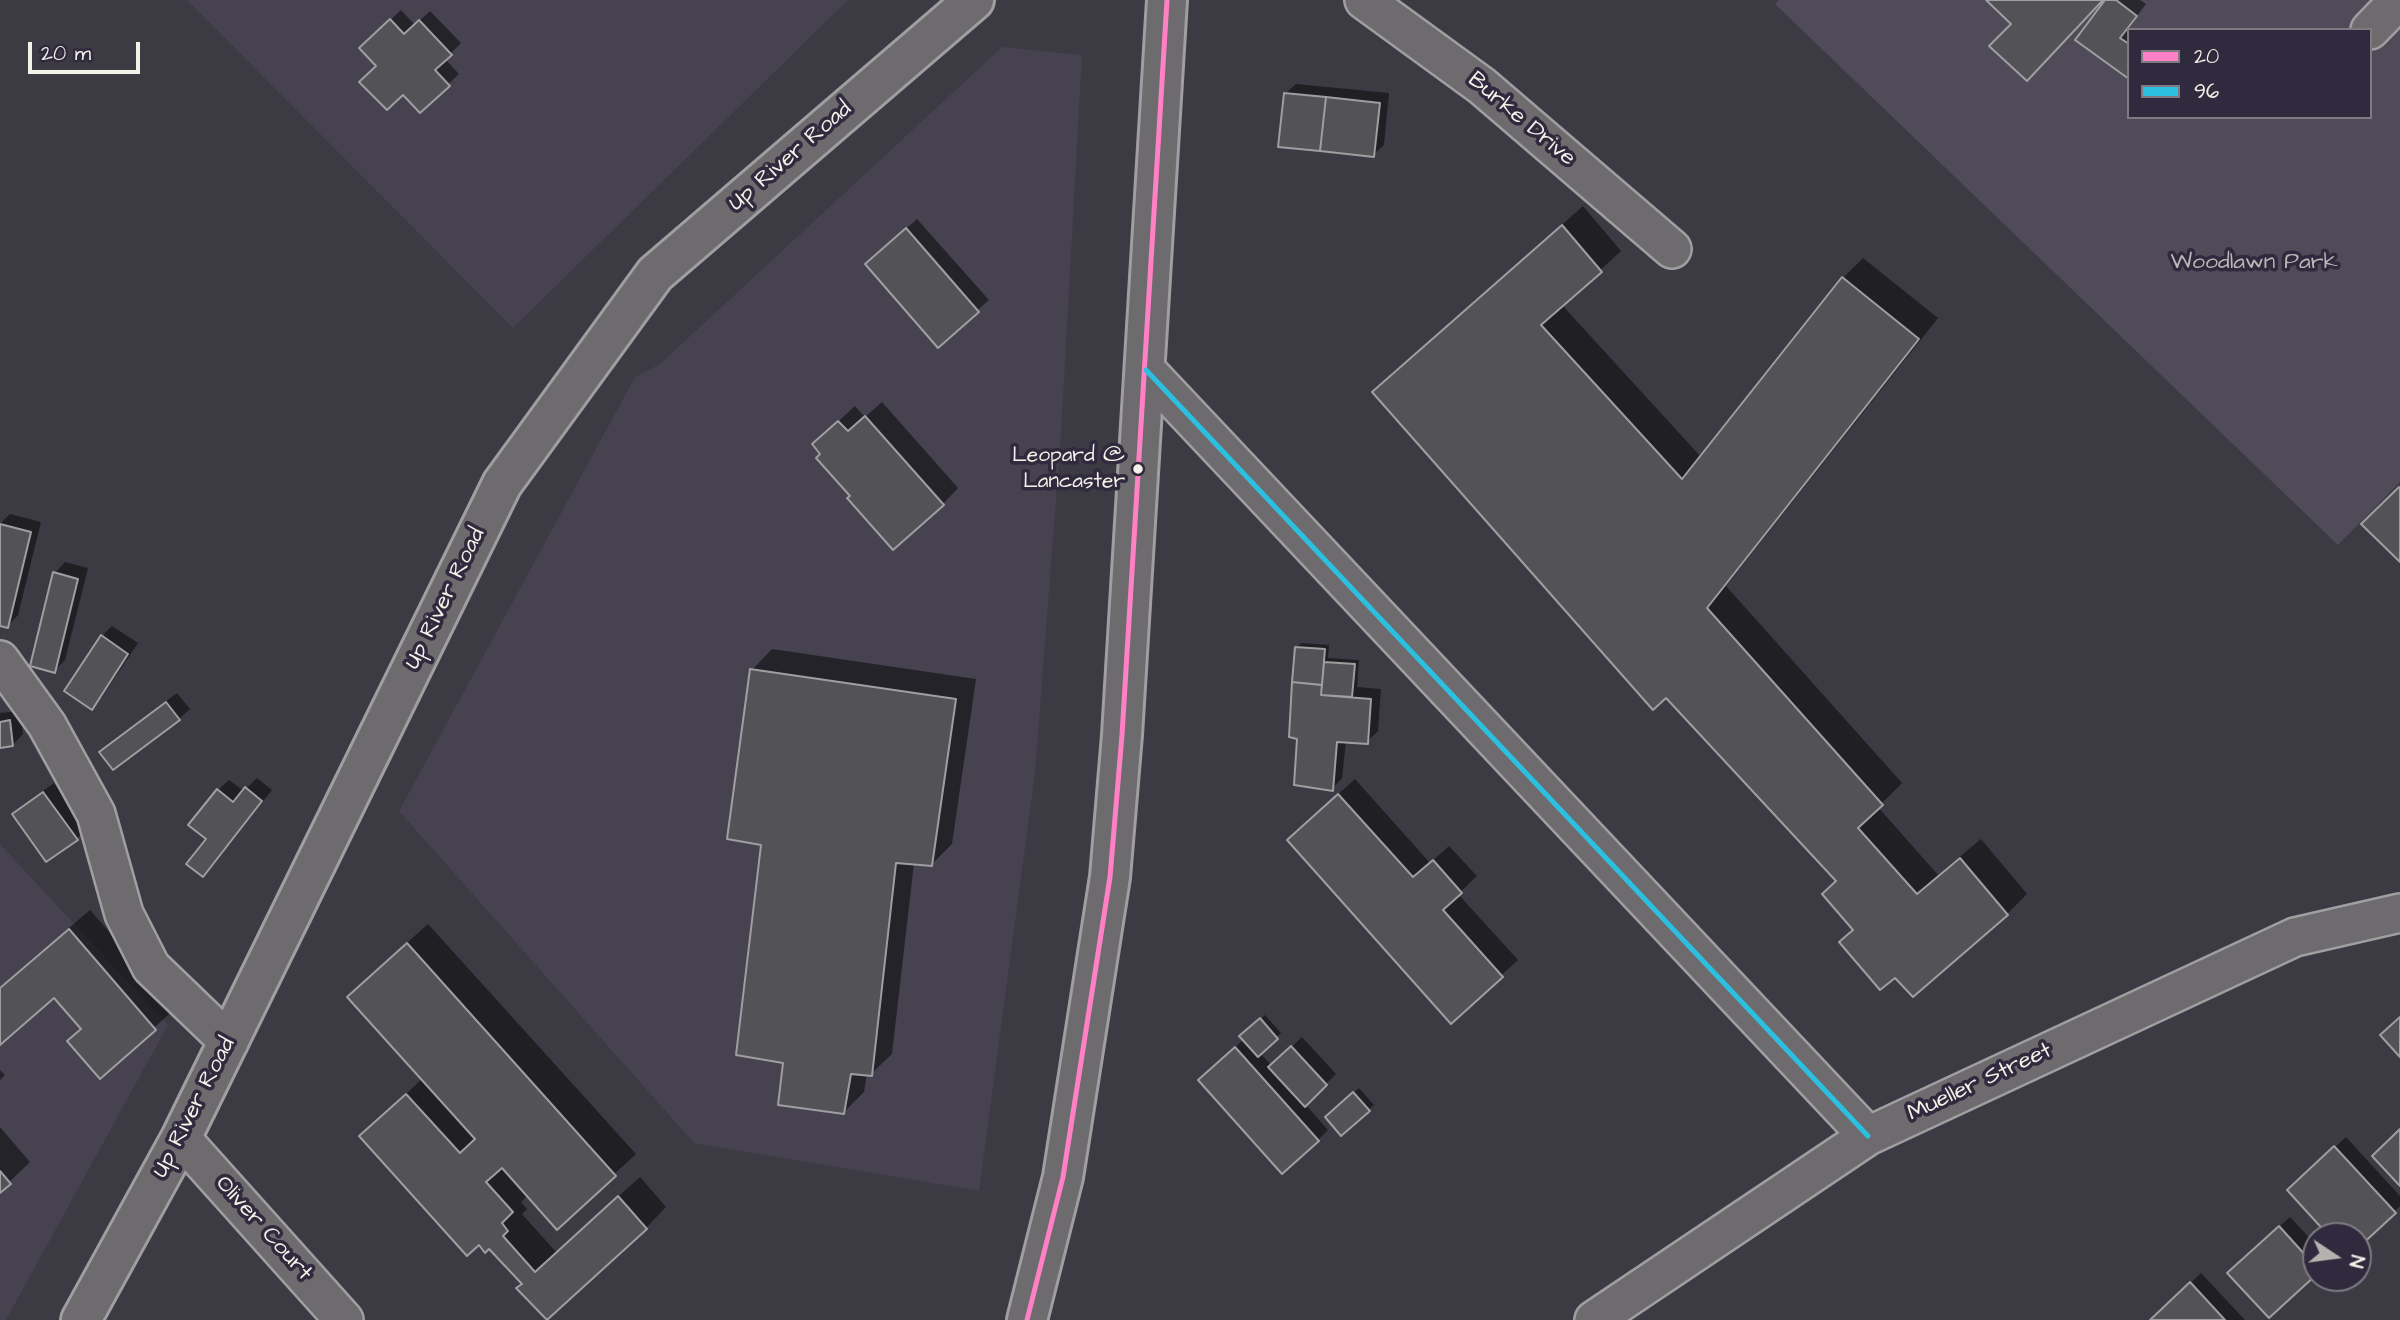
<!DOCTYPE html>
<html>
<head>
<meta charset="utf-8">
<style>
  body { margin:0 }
  #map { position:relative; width:2400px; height:1320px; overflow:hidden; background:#3c3a43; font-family:"Architects Daughter",sans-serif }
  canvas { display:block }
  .legend { position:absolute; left:2127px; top:28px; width:245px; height:91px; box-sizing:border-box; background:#2f2a3d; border:2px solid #7e7a81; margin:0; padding:9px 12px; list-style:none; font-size:21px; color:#f4f1e8 }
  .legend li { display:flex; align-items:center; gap:14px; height:35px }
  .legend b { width:35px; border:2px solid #7e7a81 }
  .north { position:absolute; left:2302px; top:1222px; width:70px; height:70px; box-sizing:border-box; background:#2f2a3d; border:2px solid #7e7a81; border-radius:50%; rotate:103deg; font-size:19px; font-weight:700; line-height:28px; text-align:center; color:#f4f1e8 }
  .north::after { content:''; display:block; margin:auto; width:24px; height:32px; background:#b4b1ae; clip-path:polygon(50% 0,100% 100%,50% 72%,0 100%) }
  .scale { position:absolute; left:28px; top:42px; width:112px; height:32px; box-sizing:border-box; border:4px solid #f4f1e8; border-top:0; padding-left:9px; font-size:21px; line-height:24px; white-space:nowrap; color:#f4f1e8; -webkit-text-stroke:5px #2f2a3d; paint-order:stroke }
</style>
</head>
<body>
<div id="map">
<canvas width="2400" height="1320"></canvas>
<ul class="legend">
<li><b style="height:9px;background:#ff80c5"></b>20</li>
<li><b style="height:9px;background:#2dbfdf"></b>96</li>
</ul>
<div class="north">N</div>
<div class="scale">20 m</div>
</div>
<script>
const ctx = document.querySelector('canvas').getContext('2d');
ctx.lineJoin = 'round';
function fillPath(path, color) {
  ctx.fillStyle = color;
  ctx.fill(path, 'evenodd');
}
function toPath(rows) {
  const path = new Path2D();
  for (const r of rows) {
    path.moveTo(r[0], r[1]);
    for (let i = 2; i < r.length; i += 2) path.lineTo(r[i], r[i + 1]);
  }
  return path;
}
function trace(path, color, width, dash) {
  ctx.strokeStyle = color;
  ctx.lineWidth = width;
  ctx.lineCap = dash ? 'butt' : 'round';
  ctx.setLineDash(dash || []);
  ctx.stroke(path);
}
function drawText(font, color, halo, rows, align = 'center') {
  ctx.font = font + ' "Architects Daughter",sans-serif';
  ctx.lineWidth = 7;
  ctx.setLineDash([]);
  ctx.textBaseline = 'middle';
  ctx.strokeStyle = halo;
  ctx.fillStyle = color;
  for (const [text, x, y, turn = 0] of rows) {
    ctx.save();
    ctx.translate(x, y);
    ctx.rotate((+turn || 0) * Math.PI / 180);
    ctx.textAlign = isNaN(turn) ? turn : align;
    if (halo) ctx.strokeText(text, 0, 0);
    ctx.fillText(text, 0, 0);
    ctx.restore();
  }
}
const built = toPath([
  [187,0,848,0,513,328],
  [1002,47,1082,55,1061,435,1035,773,979,1191,694,1143,399,811,635,377,660,364],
  [0,844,168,1025,6,1320,0,1320]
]);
const green = toPath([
  [1779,0,2400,0,2400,482,2338,545,1775,4],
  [2129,30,2370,30,2370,117,2129,117]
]);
const shadow = toPath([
  [2107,0,2140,0,2146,4,2129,27,2133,30,2129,30,2129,77],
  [401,10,415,25,430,11,461,43,445,59,459,74,420,111,378,66,371,38],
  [1296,84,1389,93,1384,145,1373,155,1285,94],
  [1583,206,1621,251,1562,305,1701,457,1843,278,1863,258,1938,318,1726,586,1902,783,1878,807,1938,875,1981,839,2027,894,2007,914,1895,975,1854,929,1838,881,1666,696,1374,392],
  [917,219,989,300,938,345,878,254],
  [882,402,958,488,943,504,852,495,830,429,855,406,865,417],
  [10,514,41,522,18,615,8,626,0,624,0,524],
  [65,562,88,568,65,660,54,671,55,573],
  [112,626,138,643,102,697,92,707,102,636],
  [1301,643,1329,645,1328,658,1359,660,1357,687,1381,689,1378,731,1367,742,1346,741,1342,778,1332,789,1299,737,1296,648],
  [772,649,976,679,952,844,931,865,914,863,892,1054,871,1074,867,1074,864,1092,844,1112,785,1062,763,843,752,670],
  [177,693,190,709,179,719,102,752,112,742],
  [20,711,23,734,13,745,0,746,0,713],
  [257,778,272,790,203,875,218,790,229,780,244,791],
  [1355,779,1430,863,1449,846,1477,876,1458,894,1518,960,1451,1021,1305,824],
  [54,783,87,829,76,839,14,814,25,804],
  [90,910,176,1008,100,1076,69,1041,82,1028,54,996,0,1043,0,987],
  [428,924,636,1154,557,1227,528,1195,521,1202,527,1209,522,1214,556,1252,640,1177,666,1207,646,1228,523,1283,489,1246,361,1136,423,1078,370,976],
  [1265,1015,1281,1033,1260,1053,1272,1066,1302,1037,1336,1074,1305,1104,1328,1130,1318,1140,1211,1069,1244,1039,1242,1036],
  [0,1070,5,1075,0,1080],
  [1359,1088,1374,1105,1341,1134,1332,1112],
  [0,1127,30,1162,0,1191],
  [2346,1137,2400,1196,2400,1206,2358,1246,2358,1236,2332,1236,2300,1180],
  [2290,1217,2316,1245,2316,1273,2239,1263],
  [2201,1273,2245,1320,2152,1320,2161,1311]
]);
const building = toPath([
  [1986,0,2103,0,2027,81,1989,46,2011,24,1986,0],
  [2105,0,2116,0,2137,16,2120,38,2129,44,2129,79,2075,40,2105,0],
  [390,19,404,34,419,20,452,55,435,70,450,86,420,113,403,95,387,110,359,82,376,66,359,48,390,19],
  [1284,93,1326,97,1320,151,1278,147,1284,93],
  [1326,97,1380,103,1374,157,1320,151,1326,97],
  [1562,225,1602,272,1541,325,1682,479,1842,277,1919,339,1707,608,1883,805,1858,828,1917,894,1960,858,2008,915,1913,997,1895,978,1880,990,1839,942,1853,930,1822,894,1836,881,1666,698,1653,710,1372,392,1562,225],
  [906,228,979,312,938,348,865,264,906,228],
  [865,416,944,505,893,550,847,498,850,496,816,458,820,454,812,444,838,421,848,431,865,416],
  [2399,487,2400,488,2400,562,2361,524,2399,487],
  [0,524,31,532,8,628,0,626,0,524],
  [53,572,78,579,55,673,30,666,53,572],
  [101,635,128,654,92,710,64,691,101,635],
  [1295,647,1325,649,1322,685,1292,682,1295,647],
  [1324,662,1355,664,1352,697,1321,695,1324,662],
  [750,669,956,699,932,866,896,863,872,1076,851,1074,844,1114,778,1105,783,1063,736,1055,761,845,727,839,750,669],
  [1292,682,1322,685,1321,695,1371,699,1368,744,1337,742,1333,791,1294,785,1297,739,1289,737,1292,682],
  [166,702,180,720,113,770,99,752,166,702],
  [10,720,13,746,0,748,0,722,10,720],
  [245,787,262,801,203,877,186,864,206,839,188,825,217,789,233,802,245,787],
  [43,792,78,840,46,862,12,814,43,792],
  [1338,794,1413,877,1433,860,1462,893,1443,910,1503,977,1451,1024,1287,840,1338,794],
  [69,929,156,1030,100,1079,67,1041,81,1029,54,998,0,1045,0,988,69,929],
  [407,943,616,1176,557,1230,502,1168,486,1182,513,1212,502,1223,508,1231,503,1236,535,1272,618,1196,647,1229,547,1320,516,1288,522,1284,489,1249,485,1253,479,1245,467,1256,359,1136,406,1094,460,1153,475,1139,347,997,407,943],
  [2400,1017,2400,1057,2380,1035,2400,1017],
  [1260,1018,1278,1039,1258,1057,1239,1036,1260,1018],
  [1291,1046,1327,1085,1305,1107,1268,1067,1291,1046],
  [1235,1047,1319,1141,1282,1174,1198,1080,1235,1047],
  [1353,1092,1370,1111,1341,1136,1325,1117,1353,1092],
  [2400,1129,2400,1186,2372,1156,2400,1129],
  [2334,1146,2396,1213,2358,1248,2358,1236,2329,1236,2287,1190,2334,1146],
  [0,1171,11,1184,0,1193,0,1171],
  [2279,1226,2316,1267,2316,1275,2269,1318,2227,1273,2279,1226],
  [2190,1282,2225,1320,2150,1320,2190,1282]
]);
const street = toPath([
  [1364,0,1482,86,1672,249],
  [2370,30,2399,0],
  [1146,370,1868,1136],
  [0,660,47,725,96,814,124,914,151,967,229,1042],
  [181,1138,344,1320],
  [1594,1320,1868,1136,2295,937,2400,913]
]);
const secondary = toPath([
  [81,1320,181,1138,502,484,655,274,974,0],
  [1027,1320,1063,1177,1110,877,1122,735,1167,0]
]);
const bus1 = toPath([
  [1027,1320,1063,1177,1110,877,1122,735,1167,0]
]);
const bus2 = toPath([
  [1146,370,1868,1136]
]);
const markers = [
  [1138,469,6,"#f4f1e8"]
];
const busNames = [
  ["Leopard @",1125,457],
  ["Lancaster",1125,483]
];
const streetNames = [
  ["Burke Drive",1521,120,40],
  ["Up River Road",791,157,-41],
  ["Up River Road",446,599,-64],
  ["Mueller Street",1980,1083,-25],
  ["Up River Road",195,1108,-63],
  ["Oliver Court",263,1229,48]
];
const parkNames = [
  ["Woodlawn Park",2254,263]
];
fillPath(built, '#464250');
fillPath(green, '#504b59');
fillPath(shadow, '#0007');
fillPath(building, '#535257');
trace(building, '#9f9ea0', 2);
trace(street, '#9f9ea0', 42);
trace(secondary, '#9f9ea0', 44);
trace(street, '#6e6b6e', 37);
trace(secondary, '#6e6b6e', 38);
trace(bus1, '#ff80c5', 5);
trace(bus2, '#2dbfdf', 5);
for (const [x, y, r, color] of markers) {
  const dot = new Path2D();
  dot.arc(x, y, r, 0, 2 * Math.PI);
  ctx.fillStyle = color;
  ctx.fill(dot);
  trace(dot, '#2f2a3d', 2.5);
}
drawText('21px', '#f4f1e8', '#2f2a3d', busNames, 'right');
drawText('23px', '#f4f1e8', '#2f2a3d', streetNames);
drawText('23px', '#bcb8b7', '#2f2a3d', parkNames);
</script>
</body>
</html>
